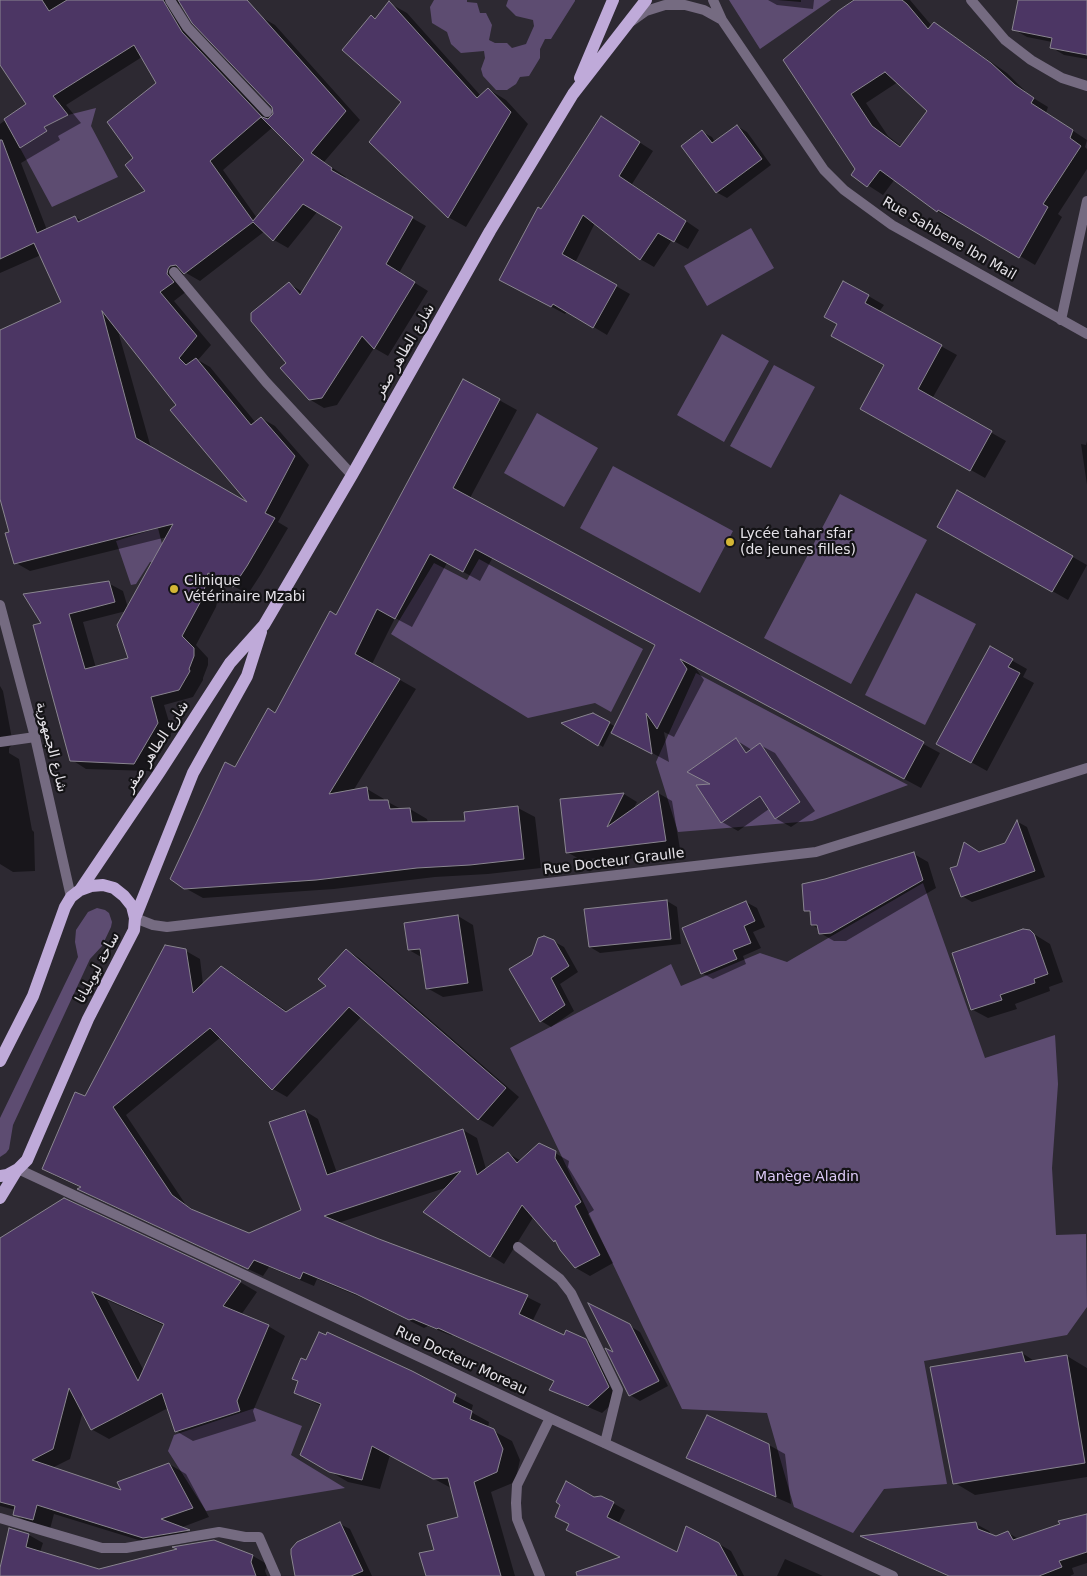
<!DOCTYPE html>
<html>
<head>
<meta charset="utf-8">
<style>
  body { margin:0 }
  canvas { display:block; background:#2d2932 }
</style>
</head>
<body>
<canvas width="1087" height="1576"></canvas>
<script>
const ctx = document.querySelector('canvas').getContext('2d');
ctx.lineJoin = 'round';
function fillPath(path, color) {
  ctx.fillStyle = color;
  ctx.fill(path, 'evenodd');
}
function toPath(rows) {
  const path = new Path2D();
  for (const r of rows) {
    path.moveTo(r[0], r[1]);
    for (let i = 2; i < r.length; i += 2) path.lineTo(r[i], r[i + 1]);
  }
  return path;
}
function trace(path, color, width, dash) {
  ctx.strokeStyle = color;
  ctx.lineWidth = width;
  ctx.lineCap = dash ? 'butt' : 'round';
  ctx.setLineDash(dash || []);
  ctx.stroke(path);
}
function drawText(font, color, halo, rows, align = 'center') {
  ctx.font = font + ' "DejaVu Sans","Noto Sans Arabic",sans-serif';
  ctx.lineWidth = 4.5;
  ctx.setLineDash([]);
  ctx.textBaseline = 'middle';
  ctx.strokeStyle = halo;
  ctx.fillStyle = color;
  for (const [text, x, y, turn = 0] of rows) {
    ctx.save();
    ctx.translate(x, y);
    ctx.rotate((+turn || 0) * Math.PI / 180);
    ctx.textAlign = isNaN(turn) ? turn : align;
    if (halo) ctx.strokeText(text, 0, 0);
    ctx.fillText(text, 0, 0);
    ctx.restore();
  }
}
const green = toPath([
  [434,0,467,0,467,2,477,3,480,13,486,13,492,25,489,40,495,43,507,43,512,48,526,44,534,26,533,20,516,16,506,6,508,0,575,0,575,1,551,39,545,39,540,49,540,58,529,76,520,77,516,84,507,90,496,90,483,76,481,69,485,58,484,51,461,53,451,44,447,32,432,23,430,7],
  [729,0,777,0,801,2,801,0,831,0,760,49],
  [96,108,91,126,118,177,52,207,20,148,46,132,44,127,68,115],
  [751,228,774,268,707,306,684,266],
  [722,334,769,361,724,442,677,415],
  [774,365,815,387,771,468,730,446],
  [537,413,598,448,564,507,504,473],
  [613,466,733,531,700,593,580,528],
  [840,494,927,540,851,684,764,638],
  [158,528,163,548,154,562,150,562,136,584,131,585,116,541],
  [479,559,643,649,611,712,595,703,528,718,391,634,434,563,467,580],
  [916,593,976,624,925,725,865,695],
  [696,673,908,785,812,821,678,832,656,762],
  [923,883,985,1058,1055,1035,1058,1084,1052,1168,1056,1235,1086,1234,1087,1307,1067,1335,924,1361,947,1484,884,1489,853,1533,794,1507,767,1413,682,1409,510,1048,671,964,681,986,760,953,787,962],
  [97,908,105,910,109,913,112,922,111,927,102,946,90,959,13,1125,9,1149,6,1153,0,1157,0,1118,78,957,75,942,76,930,88,912],
  [255,1408,302,1426,291,1455,345,1488,206,1511,168,1451,174,1435]
]);
const shadow = toPath([
  [0,0,242,0,261,17,275,25,360,120,324,162,346,177,344,179,426,226,399,273,428,291,388,356,374,348,337,405,324,408,309,399,288,364,289,284,303,292,343,227,317,212,288,248,274,240,265,231,200,281,186,273,183,275,181,283,187,291,174,301,211,345,198,360,210,367,256,423,261,418,275,426,309,465,278,522,288,528,261,574,248,594,222,580,216,607,196,645,208,658,208,665,203,678,203,680,193,697,164,705,172,732,149,771,86,769,72,760,43,624,108,583,123,591,128,608,167,537,30,571,16,563,10,532,0,494,0,332,63,303,41,255,0,273,0,124,28,104,0,63],
  [181,2,273,107,275,115,270,119,196,41,178,6],
  [142,57,158,83,134,159,147,192,82,221,75,217,47,230,21,163,60,140,58,136,81,123,66,105],
  [273,127,306,160,257,218,223,170],
  [118,331,178,405,252,507,151,448],
  [126,611,130,659,96,668,83,622],
  [768,0,814,0,813,9,777,5],
  [852,0,910,0,932,26,934,24,949,33,1007,73,1030,96,1048,107,1046,113,1087,140,1085,147,1087,149,1087,169,1058,214,1062,217,1035,265,954,217,952,220,937,211,895,179,883,195,852,175,857,169,785,60],
  [898,82,928,111,902,147,888,136,866,103],
  [1019,0,1087,0,1087,59,1064,55,1051,47,1052,42,1027,37,1013,29],
  [389,3,407,13,481,96,488,89,506,100,528,124,466,227,448,217,371,17,376,19],
  [614,126,653,151,632,184,699,230,688,249,672,240,654,267,640,259,595,223,575,263,630,294,607,335,567,311,565,314,514,287,542,210],
  [737,126,747,132,771,165,727,198,716,192,702,132,712,137,715,142],
  [844,282,884,305,879,312,957,355,932,399,1006,441,985,478,862,408,886,365,839,324],
  [463,380,517,410,470,498,940,753,921,788,694,666,704,680,674,737,664,732,669,762,611,731,603,747,564,723,593,714,616,727,656,645,493,557,480,581,447,563,412,627,395,618,372,664,416,689,353,791,367,789,384,799,384,802,388,802,401,809,410,809,427,819,428,823,467,823,518,808,535,817,541,868,488,874,435,877,334,889,203,898,185,888,235,768,276,714,337,617],
  [1087,441,1087,485,1081,444,1086,445],
  [957,492,1087,565,1068,600,938,526],
  [990,648,1027,669,1023,677,1034,683,987,771,953,752],
  [0,686,3,691,13,744,9,748,9,753,19,759,32,830,34,832,35,871,13,872,0,864],
  [736,740,752,750,760,745,775,753,815,811,791,827,775,818,769,809,738,831,722,822,712,785],
  [658,793,672,801,680,849,581,860,567,852,561,800,624,794,637,802,633,810],
  [1018,822,1027,827,1045,877,972,902,962,896,958,867,965,843,980,853,1005,844],
  [914,854,928,862,936,888,846,941,834,941,820,933,819,929,812,925,811,913,806,910],
  [667,901,677,907,681,944,600,953,590,947],
  [746,902,757,908,765,927,753,932,761,948,743,956,746,964,713,979,702,973],
  [458,916,473,925,483,991,443,997,427,988,423,958,409,950],
  [1029,931,1050,944,1063,982,1049,987,1050,991,1015,1004,1017,1009,988,1018,973,1010,953,953],
  [553,941,564,947,578,972,560,984,574,1011,551,1027,541,1021,510,970],
  [346,950,359,958,519,1097,493,1127,479,1119,362,1016,287,1097,273,1089,221,1037,126,1115,186,1205,197,1212,249,1235,302,1211,305,1111,318,1119,337,1173,463,1130,477,1138,486,1169,508,1153,521,1161,555,1153,569,1161,568,1167,594,1210,588,1214,613,1263,590,1276,576,1268,558,1243,555,1241,534,1216,504,1264,491,1256,424,1212,448,1187,338,1223,379,1240,527,1297,541,1304,532,1322,564,1337,585,1340,600,1349,622,1395,602,1413,565,1397,551,1389,554,1381,452,1335,452,1336,428,1326,424,1328,372,1302,317,1279,314,1286,269,1267,263,1276,93,1197,80,1189,82,1188,57,1177,43,1169,86,1098,186,951,200,959,203,984,222,967,235,975,288,1012,328,986],
  [0,1240,240,1282,257,1292,241,1315,268,1326,285,1336,253,1411,256,1421,193,1441,176,1431,168,1408,109,1439,91,1429,83,1411,70,1459,52,1468,124,1493,169,1464,186,1474,209,1517,180,1528,204,1540,161,1547,54,1514,50,1529,31,1524,14,1514,15,1510,0,1506],
  [107,1300,165,1326,144,1371],
  [630,1326,640,1332,668,1386,640,1401,630,1395,616,1354],
  [1022,1353,1036,1362,1067,1356,1087,1368,1087,1477,975,1495,955,1483],
  [307,1362,412,1373,473,1405,471,1412,489,1422,488,1428,512,1441,520,1460,515,1482,491,1492,515,1576,440,1576,435,1550,460,1517,451,1488,390,1455,380,1489,348,1482,302,1455,321,1406,295,1392],
  [769,1445,785,1454,791,1504,703,1466,688,1457],
  [594,1499,613,1503,625,1510,618,1524,678,1554,719,1544,731,1551,744,1576,583,1576,622,1558],
  [1087,1515,1087,1563,1072,1568,1074,1574,1070,1576,948,1576,874,1543,864,1537,976,1524,989,1531,991,1535,996,1537,1008,1533,1019,1539],
  [340,1524,350,1529,372,1576,296,1576],
  [29,1535,43,1543,40,1552,99,1569,214,1541,253,1556,267,1564,265,1571,267,1576,0,1576,0,1564,2,1565],
  [785,1559,823,1576,777,1576]
]);
const building = toPath([
  [0,0,42,0,49,11,67,0,163,0,182,32,262,117,268,119,273,114,272,107,192,23,178,0,247,0,346,111,311,153,332,168,331,170,413,217,386,264,415,282,374,349,362,336,322,398,309,400,280,368,286,363,251,321,251,313,289,282,300,295,342,227,303,204,273,241,253,222,184,274,176,265,170,266,168,269,167,274,174,282,160,292,197,336,179,358,186,365,196,358,251,425,261,417,295,456,265,513,275,518,247,566,233,587,208,573,202,599,182,636,194,648,194,656,189,669,190,671,179,690,151,697,158,723,134,764,70,761,33,625,41,623,23,594,109,581,115,602,69,614,85,669,128,658,117,625,173,524,14,564,5,533,9,532,0,499,0,330,61,302,34,243,0,259,0,140,2,140,37,233,75,216,78,222,145,191,125,165,133,158,107,122,156,83,134,45,53,96,68,115,44,127,47,131,20,148,4,119,26,104,0,65,0,0],
  [261,117,304,160,253,221,210,161,261,117],
  [102,311,176,405,170,410,247,502,136,438,102,311],
  [854,0,902,0,907,4,928,29,934,22,991,63,1015,85,1034,98,1031,103,1073,130,1070,138,1081,146,1043,204,1048,207,1019,258,938,210,937,212,880,170,867,187,851,175,855,169,783,60,838,11,854,0],
  [885,72,927,111,900,147,872,126,851,94,885,72],
  [1018,0,1087,0,1087,55,1050,48,1052,38,1012,30,1018,0],
  [389,1,477,98,488,88,511,112,448,218,369,142,401,102,342,50,371,15,375,19,389,1],
  [601,116,640,142,619,176,686,221,674,242,658,233,640,260,583,215,562,254,617,285,593,328,553,304,551,307,499,280,538,207,541,209,601,116],
  [737,125,762,159,716,193,681,146,702,130,712,143,737,125],
  [843,281,869,295,865,303,942,345,918,389,992,431,970,471,860,409,884,365,831,336,837,324,824,317,843,281],
  [463,379,500,399,453,488,924,742,904,779,680,659,687,669,657,729,646,713,652,754,611,733,655,645,475,549,463,572,430,554,395,619,377,609,355,654,400,679,329,794,367,787,369,800,388,800,390,809,410,808,412,822,465,821,464,812,518,806,524,859,470,865,417,868,316,880,184,889,170,879,225,762,235,767,268,708,275,713,330,611,336,615,463,379],
  [957,490,1073,556,1052,592,937,527,957,490],
  [990,646,1013,659,1008,667,1020,673,971,763,936,744,990,646],
  [593,713,610,722,598,746,561,723,593,713],
  [736,738,746,753,760,743,800,802,775,819,760,796,721,823,696,785,710,784,687,772,736,738],
  [658,791,666,841,566,853,560,799,624,793,607,827,658,791],
  [1017,820,1035,871,961,897,950,868,957,866,964,842,979,852,1005,843,1017,820],
  [914,852,923,880,831,933,819,934,817,925,811,925,810,911,804,911,802,884,825,879,914,852],
  [667,900,671,939,589,947,584,909,667,900],
  [746,901,755,921,744,926,751,943,733,950,737,959,701,974,682,928,746,901],
  [458,915,468,983,426,989,420,949,408,950,404,923,458,915],
  [1023,929,1030,930,1034,934,1048,974,1034,979,1035,983,1000,995,1002,1000,971,1010,952,953,1023,929],
  [544,936,554,940,569,966,551,978,565,1005,540,1022,509,969,532,955,538,938,544,936],
  [165,945,186,949,193,993,221,966,286,1012,326,986,318,979,346,949,506,1088,478,1120,349,1007,272,1090,210,1028,113,1107,172,1195,191,1209,249,1233,301,1210,269,1122,305,1110,327,1175,463,1129,477,1175,508,1152,517,1163,539,1143,556,1151,555,1158,581,1202,575,1206,600,1255,575,1268,560,1250,555,1240,554,1242,522,1205,490,1257,423,1212,461,1171,324,1216,379,1239,528,1295,519,1314,564,1335,566,1330,586,1339,609,1387,588,1406,549,1390,554,1381,438,1328,437,1329,413,1319,409,1320,356,1294,303,1272,300,1279,254,1260,248,1269,77,1189,81,1187,42,1169,75,1092,85,1096,165,945],
  [64,1198,241,1281,223,1306,269,1325,237,1401,240,1411,175,1432,162,1393,91,1430,69,1388,53,1449,32,1460,121,1490,117,1482,169,1463,193,1508,161,1519,190,1530,143,1538,37,1505,33,1520,13,1515,15,1506,0,1502,0,1238,64,1198],
  [92,1292,164,1324,138,1381,92,1292],
  [588,1303,630,1324,659,1381,629,1396,605,1348,613,1352,588,1303],
  [319,1332,326,1335,327,1332,412,1371,456,1394,453,1402,472,1411,470,1419,494,1429,503,1449,497,1472,474,1482,501,1576,426,1576,419,1553,434,1550,427,1525,458,1517,448,1478,433,1479,372,1446,362,1480,329,1472,300,1455,321,1404,294,1393,298,1381,292,1379,301,1358,306,1360,319,1332],
  [1022,1352,1025,1362,1067,1355,1085,1463,953,1484,930,1367,1022,1352],
  [707,1415,769,1444,776,1497,686,1458,707,1415],
  [566,1481,594,1497,601,1496,614,1502,607,1517,677,1552,686,1526,719,1543,737,1576,577,1576,576,1572,620,1557,566,1530,569,1524,555,1517,560,1505,556,1502,566,1481],
  [1087,1514,1087,1552,1059,1561,1062,1567,1039,1576,949,1576,860,1536,976,1522,978,1529,996,1536,1008,1531,1013,1540,1060,1524,1058,1521,1087,1514],
  [340,1522,363,1571,351,1576,295,1576,291,1554,291,1549,297,1542,340,1522],
  [9,1528,29,1534,26,1547,99,1569,177,1549,172,1547,214,1540,253,1555,251,1562,256,1576,0,1576,0,1568,9,1528]
]);
const service = toPath([
  [170,0,187,27,267,112],
  [0,742,35,737],
  [518,1247,560,1279,571,1293,618,1390,605,1443]
]);
const minor = toPath([
  [971,0,1005,40,1031,60,1062,78,1087,86],
  [174,272,266,382,352,475],
  [1061,320,1087,201],
  [0,605,35,737,71,897],
  [135,918,153,925,167,927,816,852,1087,768],
  [18,1169,550,1418,893,1576],
  [0,1518,102,1548,126,1548,219,1532,245,1537,259,1537,276,1576],
  [540,1576,517,1519,516,1503,517,1485,550,1418]
]);
const tertiary = toPath([
  [713,0,722,20,824,170,844,190,892,225,1087,334],
  [632,21,646,11,665,5,685,5,704,10,722,20]
]);
const primary = toPath([
  [580,78,613,0],
  [80,890,159,773,230,663,264,625,352,475,490,231,573,94,646,0],
  [135,918,193,773,247,676,261,632],
  [0,1061,33,996,65,907,71,897,80,890,91,886,103,885,114,888,124,896,132,906,135,918,134,930,88,1019,27,1160,18,1169,7,1175,0,1176],
  [0,1198,17,1170]
]);
const markers = [
  [730,542,5,"#d4b635"],
  [174,589,5,"#d4b635"]
];
const streetNames = [
  ["Rue Sahbene Ibn Mail",949,239,30],
  ["شارع الطاهر صفر",405,351,-60],
  ["شارع الجمهورية",51,747,76],
  ["شارع الطاهر صفر",157,747,-57],
  ["Rue Docteur Graulle",614,862,-7],
  ["ساحة ليوبليانا",98,968,-62],
  ["Rue Docteur Moreau",461,1361,25]
];
const poiNames = [
  ["Lycée tahar sfar",740,534],
  ["(de jeunes filles)",740,550],
  ["Clinique",184,581],
  ["Vétérinaire Mzabi",184,597]
];
const parkNames = [
  ["Manège Aladin",807,1177]
];
fillPath(green, '#5d4c71');
fillPath(shadow, '#0007');
fillPath(building, '#4c3664');
trace(building, '#89858f', 1);
trace(service, '#756b81', 10);
trace(minor, '#756b81', 10);
trace(tertiary, '#756b81', 10);
trace(primary, '#bfaad9', 12);
for (const [x, y, r, color] of markers) {
  const dot = new Path2D();
  dot.arc(x, y, r, 0, 2 * Math.PI);
  ctx.fillStyle = color;
  ctx.fill(dot);
  trace(dot, '#141316', 2);
}
drawText('14px', '#e5e2e8', '#141316', streetNames);
drawText('14px', '#e5e2e8', '#141316', poiNames, 'left');
drawText('14px', '#decaf8', '#141316', parkNames);
</script>
</body>
</html>
